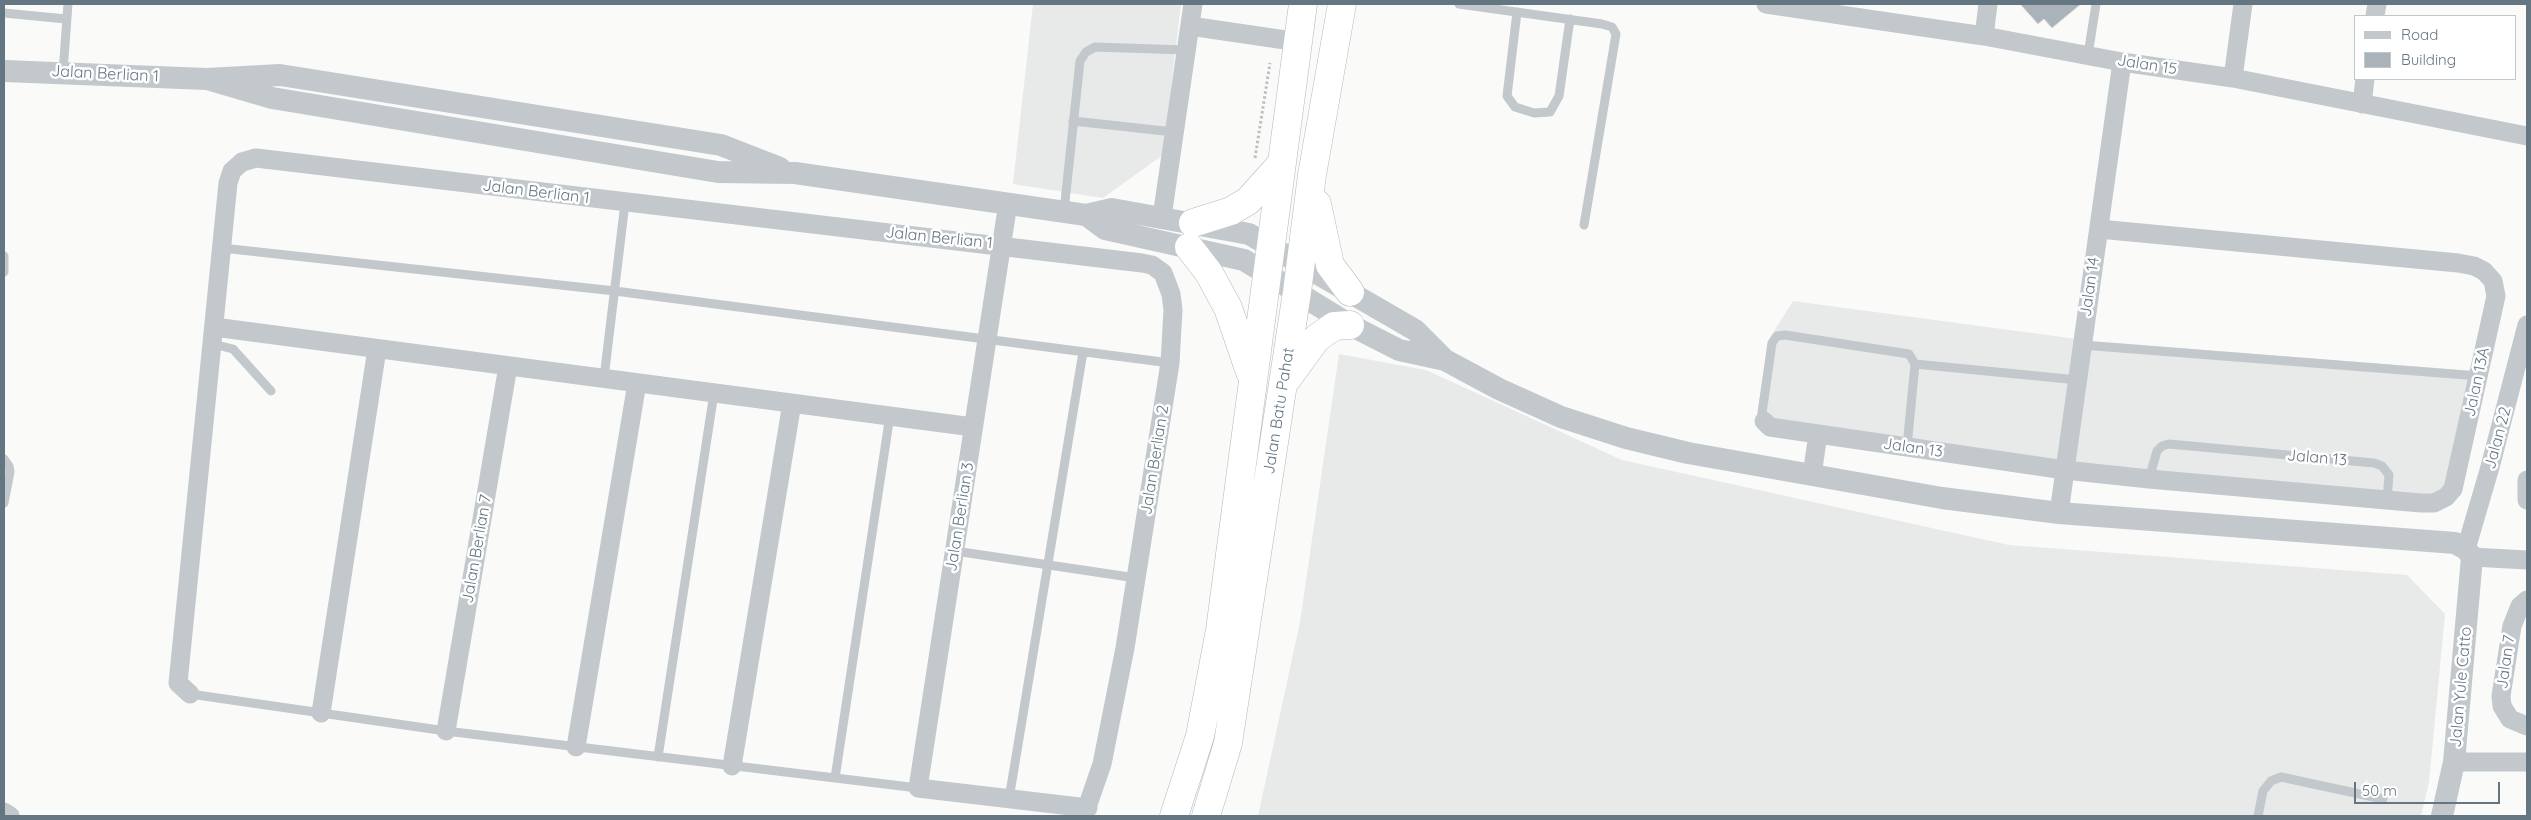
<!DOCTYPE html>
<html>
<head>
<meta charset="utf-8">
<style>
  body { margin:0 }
  #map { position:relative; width:2531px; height:820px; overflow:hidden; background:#fafaf8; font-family:Quicksand,sans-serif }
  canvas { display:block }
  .frame { position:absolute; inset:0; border:5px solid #657683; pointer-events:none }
  .legend { position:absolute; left:2354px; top:15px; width:162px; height:65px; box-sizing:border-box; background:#fff; border:1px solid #c1c8cd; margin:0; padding:6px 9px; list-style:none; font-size:15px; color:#657683 }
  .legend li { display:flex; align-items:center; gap:10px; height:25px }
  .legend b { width:25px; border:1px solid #c1c8cd }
  .scale { position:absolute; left:2354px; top:782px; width:146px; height:22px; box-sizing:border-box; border:2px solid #657683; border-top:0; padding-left:6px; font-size:15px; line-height:18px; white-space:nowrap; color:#657683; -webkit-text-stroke:4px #fff; paint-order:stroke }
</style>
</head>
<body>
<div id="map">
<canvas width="2531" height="820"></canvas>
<div class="frame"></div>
<ul class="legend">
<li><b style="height:6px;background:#c3c8cc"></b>Road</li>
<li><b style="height:14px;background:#aab3b9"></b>Building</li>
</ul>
<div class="scale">50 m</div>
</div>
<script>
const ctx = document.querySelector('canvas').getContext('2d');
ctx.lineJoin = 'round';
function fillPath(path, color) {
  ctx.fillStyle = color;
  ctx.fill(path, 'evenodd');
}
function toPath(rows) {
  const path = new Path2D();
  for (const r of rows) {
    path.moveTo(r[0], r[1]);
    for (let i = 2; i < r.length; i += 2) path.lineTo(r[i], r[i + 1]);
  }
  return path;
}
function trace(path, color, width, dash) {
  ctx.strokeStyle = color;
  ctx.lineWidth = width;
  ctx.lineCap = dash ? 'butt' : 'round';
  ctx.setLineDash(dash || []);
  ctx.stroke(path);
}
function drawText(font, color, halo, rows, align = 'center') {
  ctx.font = font + ' Quicksand,sans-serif';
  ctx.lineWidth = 5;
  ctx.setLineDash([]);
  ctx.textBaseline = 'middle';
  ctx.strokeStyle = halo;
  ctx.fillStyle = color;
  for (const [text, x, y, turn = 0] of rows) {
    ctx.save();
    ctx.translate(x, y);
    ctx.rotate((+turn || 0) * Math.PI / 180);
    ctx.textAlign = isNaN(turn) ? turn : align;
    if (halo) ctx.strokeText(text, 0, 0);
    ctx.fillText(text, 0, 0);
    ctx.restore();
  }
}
const built = toPath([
  [1033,4,1181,4,1163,155,1103,198,1013,184],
  [1793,301,2092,341,2486,372,2465,476,2434,511,1756,421,1769,339],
  [1339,354,1426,370,1622,460,2009,545,2407,575,2445,614,2429,782,2421,816,1258,816,1300,622]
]);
const building = toPath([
  [2020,4,2081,4,2052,28,2044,19,2038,24,2020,4]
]);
const path = toPath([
  [1255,158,1270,63]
]);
const service = toPath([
  [1459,4,1602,24,1612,27,1616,34,1584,225],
  [1517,12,1507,96,1515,107,1534,113,1550,112,1559,96,1570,19],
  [4,13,66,19],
  [2088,55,2096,4],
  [63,72,68,4],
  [1073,121,1174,132],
  [1064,211,1080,61,1086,52,1095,47,1186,50],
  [222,248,615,291,1170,363],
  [4,256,4,272],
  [213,344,233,349,271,391],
  [2082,345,2479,376],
  [1915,364,2078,380],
  [604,378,625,203],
  [1764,421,1762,413,1772,343,1777,336,1785,335,1909,354,1915,364,1907,447],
  [4,459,9,466,10,472,4,503],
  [2149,479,2157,451,2162,446,2169,444,2374,463,2382,466,2389,475,2387,500],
  [955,551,1136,578],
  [190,694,446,731,918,788],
  [658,757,714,393],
  [835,778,890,415],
  [1009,799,1083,352],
  [2258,816,2263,791,2271,781,2281,777,2383,799]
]);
const minor = toPath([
  [1766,4,1984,36,2122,62,2233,78,2527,136],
  [2375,16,2377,4],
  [1190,26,1299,42],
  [1984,36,1988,4],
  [2233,78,2243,4],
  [2362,104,2365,79],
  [1008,203,918,788,1088,808],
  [1162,217,1193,4],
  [214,327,973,427],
  [1764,421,1770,427,1818,434,2065,470,2149,479,2421,503,2434,503,2446,497,2453,489,2496,296,2493,281,2484,271,2474,266,2458,263,2099,229],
  [1812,475,1818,434],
  [2527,480,2527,500],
  [2059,513,2122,62],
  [2466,549,2490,467,2527,325],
  [2472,557,2527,560],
  [2527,600,2520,606,2512,626,2501,696,2502,706,2510,719,2527,726],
  [190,694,178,683,228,183,232,171,242,162,256,158,1142,263,1152,265,1163,273,1171,294,1173,310,1170,363,1125,648,1102,764,1084,816],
  [321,713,377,349],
  [446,731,508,366],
  [576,747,637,383],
  [2454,762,2527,762],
  [732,766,792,403],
  [4,812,10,816]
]);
const tertiary = toPath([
  [4,71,207,79,280,75,721,145,780,168],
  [207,79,272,98,718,172,795,173,1086,215,1112,209,1249,234,1415,330,1445,360],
  [1086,215,1105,229,1244,260,1350,325,1399,350,1445,360,1499,389,1561,417,1626,438,1688,453,1942,498,2059,513,2455,543,2466,549,2472,557,2454,762,2442,816]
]);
const trunk = toPath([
  [1317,204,1330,265,1350,292],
  [1193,223,1231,211,1248,201,1282,163],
  [1189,247,1209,273,1228,308,1250,372],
  [1287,379,1317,338,1334,326,1350,325],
  [1174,816,1200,736,1220,630,1303,4],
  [1206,816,1228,743,1297,292,1312,175,1342,4]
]);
const streetNames = [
  ["Jalan 15",2147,65,9],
  ["Jalan Berlian 1",105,74,3],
  ["Jalan Berlian 1",536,192,7],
  ["Jalan Berlian 1",939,238,6],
  ["Jalan 14",2090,287,-82],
  ["Jalan 13A",2477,382,-78],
  ["Jalan Batu Pahat",1279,411,-81],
  ["Jalan 22",2498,438,-75],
  ["Jalan 13",1913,448,8],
  ["Jalan 13",2317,458,5],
  ["Jalan Berlian 2",1155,460,-81],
  ["Jalan Berlian 3",960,517,-81],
  ["Jalan Berlian 7",477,549,-80],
  ["Jalan 7",2506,662,-82],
  ["Jalan Yule Catto",2461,687,-85]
];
fillPath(built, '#e8e9e9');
fillPath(building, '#aab3b9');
trace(building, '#dcdcda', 1);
trace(trunk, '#b4b9bd', 29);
trace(path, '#bbbfc2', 3, [2.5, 2.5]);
trace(service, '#c3c8cc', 9);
trace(minor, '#c3c8cc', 19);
trace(tertiary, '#c3c8cc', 22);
trace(trunk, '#fff', 28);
drawText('16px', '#657683', '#fff', streetNames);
</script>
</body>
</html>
